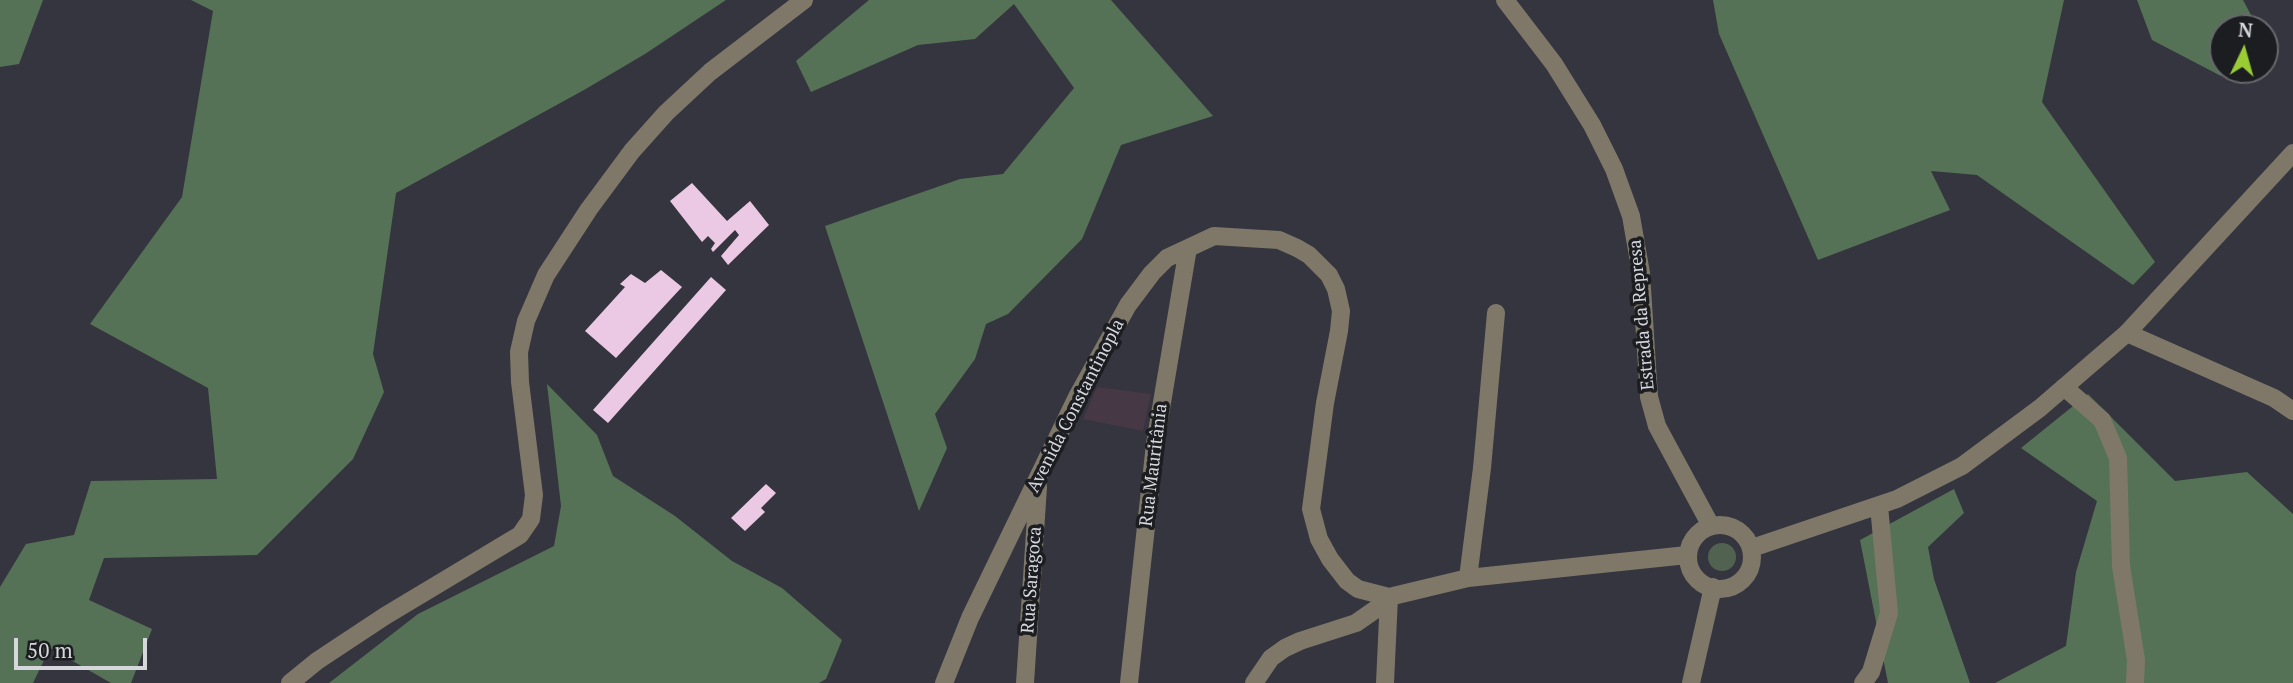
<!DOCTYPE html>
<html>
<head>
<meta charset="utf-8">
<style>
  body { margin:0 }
  #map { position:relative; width:2293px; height:683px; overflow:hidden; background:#34353e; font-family:"PT Serif",serif }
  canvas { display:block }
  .north { position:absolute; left:2209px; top:14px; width:70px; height:70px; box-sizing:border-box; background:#1c1d21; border:2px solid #66676c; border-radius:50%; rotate:5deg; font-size:19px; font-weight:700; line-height:28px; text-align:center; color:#d6d7dd }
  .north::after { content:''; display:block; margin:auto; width:24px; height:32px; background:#99cb35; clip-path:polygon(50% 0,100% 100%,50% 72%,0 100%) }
  .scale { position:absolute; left:14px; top:638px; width:133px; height:32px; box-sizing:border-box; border:4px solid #d6d7dd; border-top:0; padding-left:9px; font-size:21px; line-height:24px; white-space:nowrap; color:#d6d7dd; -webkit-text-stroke:5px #1c1d21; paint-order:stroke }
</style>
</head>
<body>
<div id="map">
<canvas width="2293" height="683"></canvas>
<div class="north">N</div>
<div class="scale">50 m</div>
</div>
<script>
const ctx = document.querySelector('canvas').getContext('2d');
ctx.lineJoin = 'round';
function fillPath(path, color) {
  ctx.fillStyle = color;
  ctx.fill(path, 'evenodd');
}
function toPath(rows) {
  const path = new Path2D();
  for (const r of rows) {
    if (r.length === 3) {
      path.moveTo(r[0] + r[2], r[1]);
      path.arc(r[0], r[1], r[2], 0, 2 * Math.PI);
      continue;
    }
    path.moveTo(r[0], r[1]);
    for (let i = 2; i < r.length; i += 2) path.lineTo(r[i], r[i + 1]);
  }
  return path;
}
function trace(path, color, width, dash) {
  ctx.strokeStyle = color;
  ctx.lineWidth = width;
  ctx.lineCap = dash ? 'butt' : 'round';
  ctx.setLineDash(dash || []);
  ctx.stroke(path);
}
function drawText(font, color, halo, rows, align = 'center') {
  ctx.font = font + ' "PT Serif",serif';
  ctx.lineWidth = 7;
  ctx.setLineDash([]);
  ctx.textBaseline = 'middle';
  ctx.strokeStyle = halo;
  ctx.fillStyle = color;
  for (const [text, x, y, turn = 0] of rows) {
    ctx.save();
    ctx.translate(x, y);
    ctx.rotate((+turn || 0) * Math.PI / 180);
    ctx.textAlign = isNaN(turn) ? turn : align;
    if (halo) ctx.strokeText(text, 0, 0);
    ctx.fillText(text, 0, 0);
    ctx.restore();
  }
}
const education = toPath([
  [1097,387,1151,394,1143,431,1083,419]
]);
const green = toPath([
  [1722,557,14]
]);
const forest = toPath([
  [0,0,43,0,19,64,0,67],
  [191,0,726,0,645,54,584,90,396,193,373,354,384,392,353,459,257,555,104,558,89,600,152,629,131,683,111,683,50,648,33,683,0,683,0,587,26,544,74,535,91,481,217,479,208,388,90,324,182,197,213,11],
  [869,0,1111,0,1213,116,1121,145,1082,239,1008,314,986,324,975,359,935,414,947,448,919,511,825,226,960,179,1003,174,1074,88,1014,4,975,39,918,45,811,92,796,61],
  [1713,0,2064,0,2042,102,2155,262,2133,285,1977,175,1931,171,1950,210,1818,260,1719,34],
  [2137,0,2243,0,2258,28,2223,28,2223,70,2226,70,2221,76,2152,40],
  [547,384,597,435,613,476,675,516,732,561,782,588,842,640,826,679,819,683,329,683,418,614,554,546,561,506],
  [2088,394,2175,481,2247,472,2293,514,2293,683,1995,683,2066,646,2076,572,2097,501,2021,448],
  [1954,489,1964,513,1928,547,1934,579,1970,683,1888,683,1860,540]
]);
const building = toPath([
  [692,183,727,221,750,201,769,225,728,265,721,256,739,235,735,230,713,252,711,249,715,243,708,236,702,242,670,201],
  [661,270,682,287,616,358,585,331,625,287,620,284,631,274,645,283],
  [711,277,726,290,608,423,593,410],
  [766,484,776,493,761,508,765,512,745,531,731,518]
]);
const minor = toPath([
  [1505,0,1554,64,1592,125,1614,169,1631,216,1641,273,1649,397,1657,426,1711,526],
  [2127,333,2274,398,2293,411],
  [2064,387,2102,420,2118,458,2121,566,2136,660,2135,683],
  [1720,557,32],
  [1752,548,1897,499,1962,466,2040,408,2127,333,2293,153],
  [1468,578,1482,468,1496,313],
  [290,683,317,661,385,616,520,535,531,519,534,495,520,382,519,352,526,321,546,275,589,209,632,151,666,113,710,72,804,0],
  [944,683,970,618,1078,395,1128,305,1152,273,1167,258,1214,236,1279,240,1297,248,1309,255,1329,275,1336,289,1341,311,1339,331,1325,403,1311,509,1319,539,1330,559,1347,581,1358,589,1389,597,1468,578,1687,555],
  [1025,683,1038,487],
  [1129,683,1155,444,1188,248],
  [1254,683,1271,658,1285,648,1300,641,1356,623,1389,600],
  [1385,683,1389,597],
  [1691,683,1713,587],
  [1863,683,1871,672,1889,613,1879,506]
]);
const streetNames = [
  ["Estrada da Represa",1642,315,-95],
  ["Avenida Constantinopla",1076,406,-63],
  ["Rua Mauritânia",1154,465,-83],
  ["Rua Saragoca",1032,580,-86]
];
fillPath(education, '#473845');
fillPath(green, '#516251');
fillPath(forest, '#567256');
fillPath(building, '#ebc8e4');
trace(minor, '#7f7869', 18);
drawText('18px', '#d6d7dd', '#1c1d21', streetNames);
</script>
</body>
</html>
